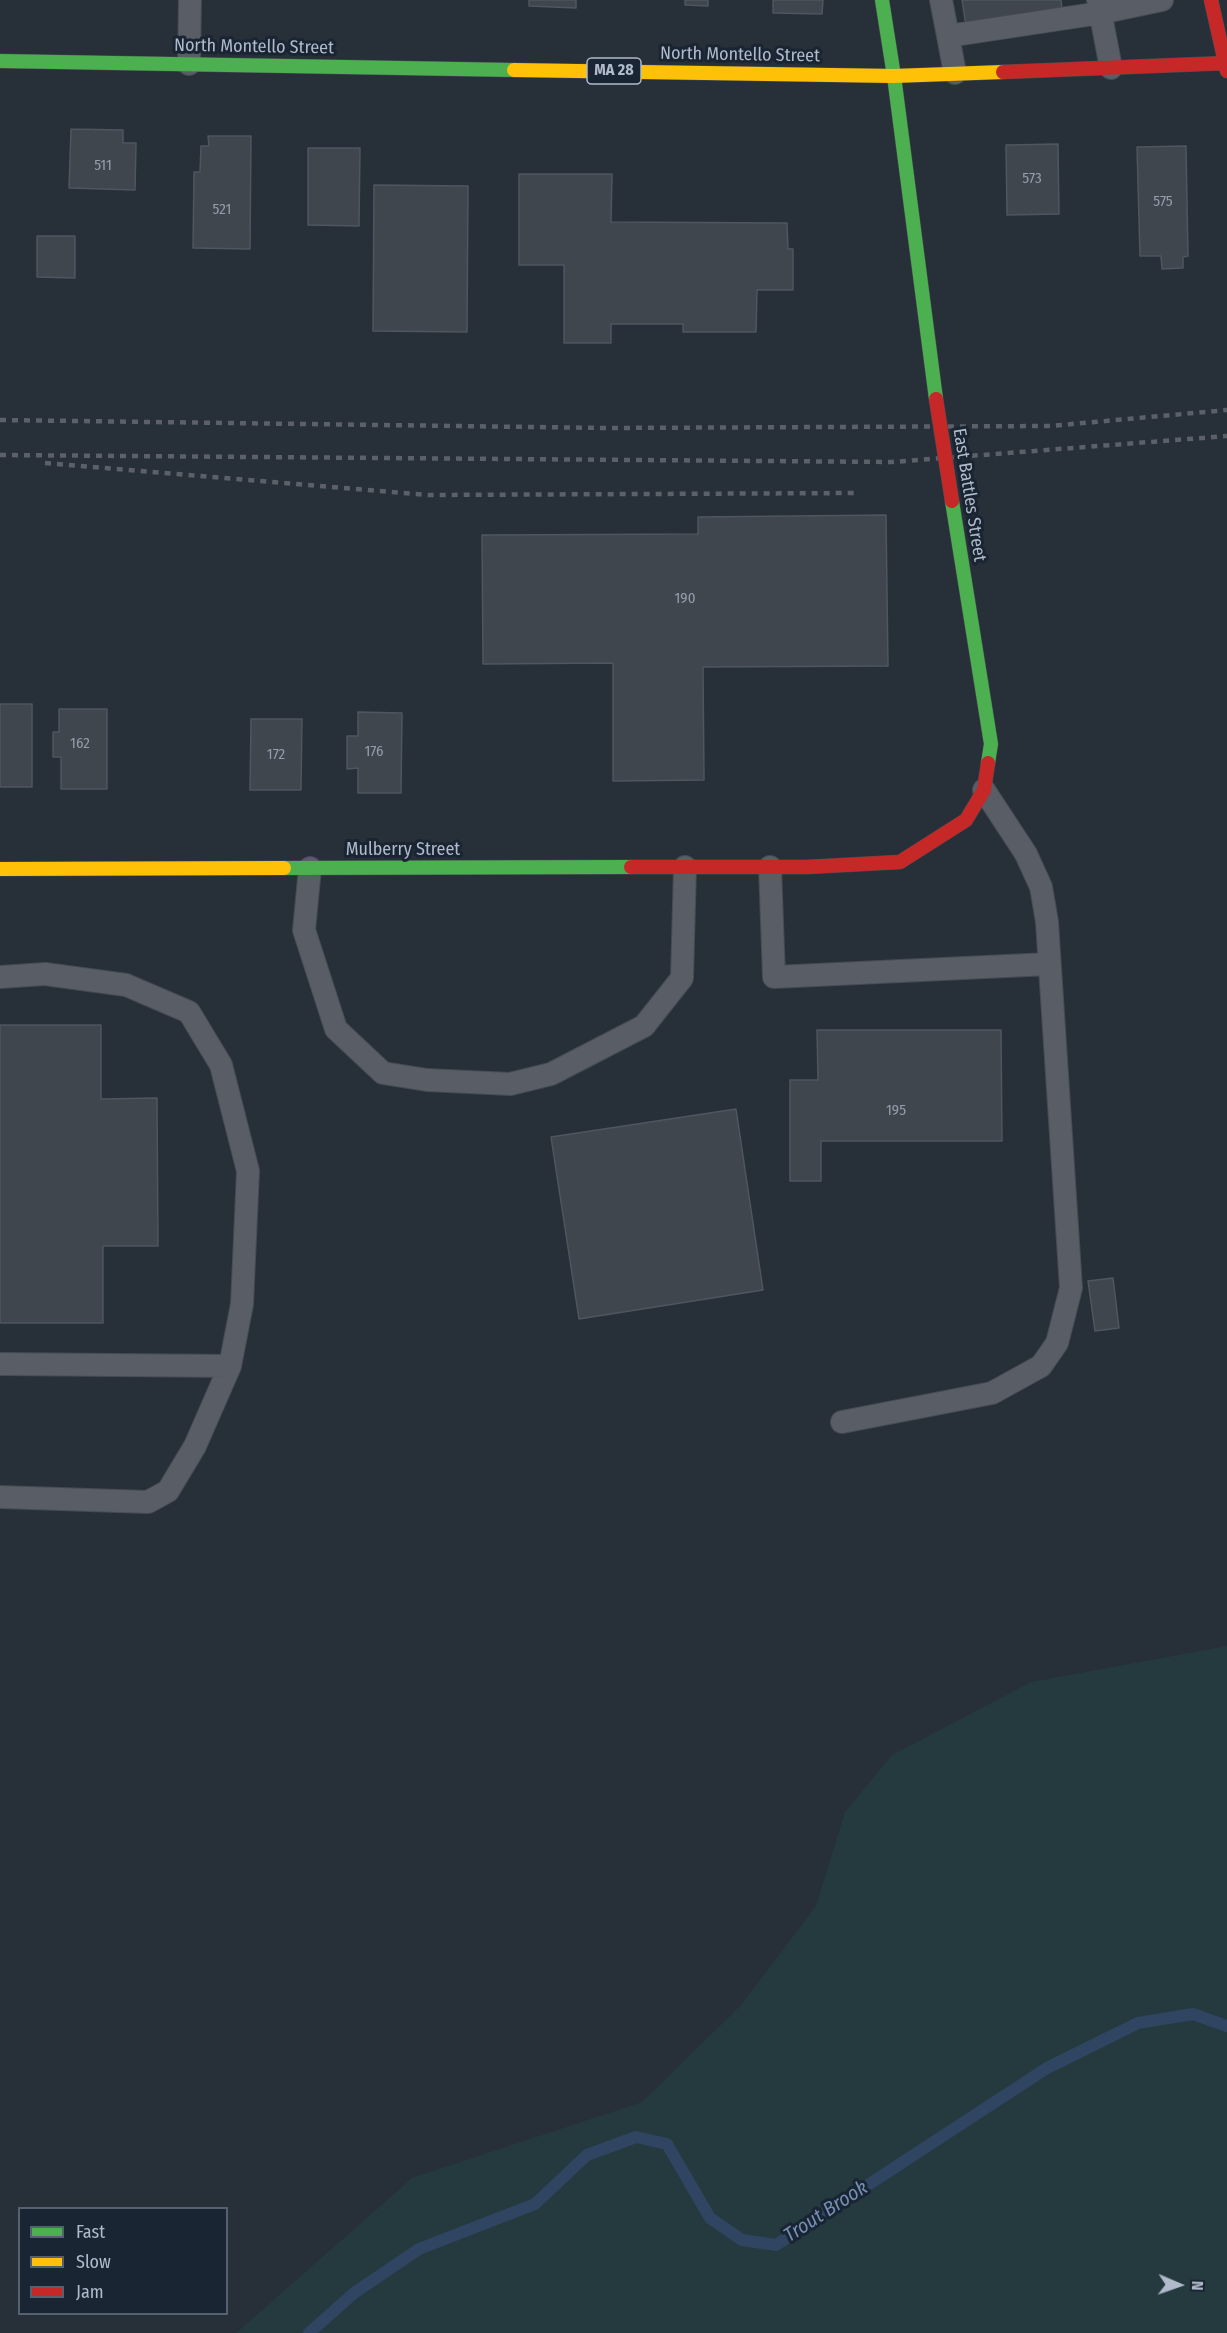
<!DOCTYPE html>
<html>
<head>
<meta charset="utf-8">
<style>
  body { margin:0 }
  #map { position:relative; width:1227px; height:2333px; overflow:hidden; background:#272f38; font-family:"Fira Sans Condensed",sans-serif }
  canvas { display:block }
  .legend { position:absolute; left:18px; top:2207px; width:210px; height:108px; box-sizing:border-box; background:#1a2533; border:2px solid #56616f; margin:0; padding:8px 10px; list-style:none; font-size:18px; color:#b0baca }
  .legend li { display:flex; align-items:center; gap:12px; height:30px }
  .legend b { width:30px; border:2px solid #56616f }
  .north { position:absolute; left:1149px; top:2255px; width:60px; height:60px; -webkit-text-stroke:4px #1a2533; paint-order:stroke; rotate:92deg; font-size:16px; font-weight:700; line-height:24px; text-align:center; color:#b0baca }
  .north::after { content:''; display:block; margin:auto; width:21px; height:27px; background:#b0baca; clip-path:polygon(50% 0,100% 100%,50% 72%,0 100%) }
</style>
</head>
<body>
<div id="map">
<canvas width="1227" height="2333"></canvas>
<ul class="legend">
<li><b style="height:8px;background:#4caf50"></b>Fast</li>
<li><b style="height:8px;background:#ffc107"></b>Slow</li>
<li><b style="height:8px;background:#c62828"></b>Jam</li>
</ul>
<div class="north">N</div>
</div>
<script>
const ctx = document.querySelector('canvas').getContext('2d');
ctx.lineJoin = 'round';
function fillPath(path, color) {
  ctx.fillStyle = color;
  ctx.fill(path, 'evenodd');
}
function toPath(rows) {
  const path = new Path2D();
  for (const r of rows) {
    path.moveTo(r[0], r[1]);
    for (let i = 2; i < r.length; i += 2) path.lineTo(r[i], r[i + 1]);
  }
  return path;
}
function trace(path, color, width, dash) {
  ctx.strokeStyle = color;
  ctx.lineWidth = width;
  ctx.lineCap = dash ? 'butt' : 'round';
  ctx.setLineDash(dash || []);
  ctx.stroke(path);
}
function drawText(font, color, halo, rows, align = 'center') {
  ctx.font = font + ' "Fira Sans Condensed",sans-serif';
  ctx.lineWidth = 6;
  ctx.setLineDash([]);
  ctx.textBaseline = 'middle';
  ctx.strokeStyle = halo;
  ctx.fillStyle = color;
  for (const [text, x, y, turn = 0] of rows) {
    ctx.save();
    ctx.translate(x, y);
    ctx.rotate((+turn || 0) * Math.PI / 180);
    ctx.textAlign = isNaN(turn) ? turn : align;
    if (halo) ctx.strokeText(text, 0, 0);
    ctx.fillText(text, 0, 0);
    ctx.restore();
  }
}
const green = toPath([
  [1227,1646,1227,2333,236,2333,412,2178,642,2102,741,2005,816,1906,845,1812,892,1755,1031,1682]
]);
const stream = toPath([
  [309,2333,354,2293,419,2249,535,2204,587,2155,636,2137,667,2144,710,2218,742,2240,776,2245,1047,2068,1138,2023,1193,2014,1227,2026]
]);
const building = toPath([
  [529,0,576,0,576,8,529,6,529,0],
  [685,0,708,0,708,6,685,5,685,0],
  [773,0,823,0,822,14,773,13,773,0],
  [962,0,1061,0,1062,9,966,26,962,0],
  [71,129,123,130,123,143,136,143,135,190,69,188,71,129],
  [208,136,251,136,250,249,193,248,194,172,200,172,201,146,209,146,208,136],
  [1058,144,1059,214,1007,215,1006,145,1058,144],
  [1186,146,1188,256,1183,257,1183,268,1162,269,1161,256,1140,256,1137,147,1186,146],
  [308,148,360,148,359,226,308,225,308,148],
  [519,174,612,174,611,222,787,223,788,249,793,249,793,290,757,290,756,332,683,332,683,324,611,324,611,343,564,343,564,265,519,265,519,174],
  [374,185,468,186,467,332,373,331,374,185],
  [37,236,75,236,75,278,37,277,37,236],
  [886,515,888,666,703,667,704,780,613,781,613,663,483,664,482,535,698,534,698,517,886,515],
  [0,704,32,704,32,787,0,787,0,704],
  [59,709,107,709,107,789,61,789,61,757,53,757,53,732,59,732,59,709],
  [358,712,402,713,401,793,358,793,358,768,347,769,347,736,358,736,358,712],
  [251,719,302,719,301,790,250,790,251,719],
  [0,1025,101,1025,101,1099,157,1098,158,1246,103,1246,103,1323,0,1323,0,1025],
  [817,1030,1001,1030,1002,1141,821,1141,821,1181,790,1181,790,1080,818,1080,817,1030],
  [736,1109,763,1290,579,1319,551,1137,736,1109],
  [1113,1278,1119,1328,1095,1331,1088,1281,1113,1278]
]);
const lane = toPath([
  [941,0,948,36],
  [1098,0,1111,68],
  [189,64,190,0],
  [955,73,948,36,1100,13,1162,0],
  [770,867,774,977,1049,964],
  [310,868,304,930,336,1029,383,1073,427,1080,510,1084,551,1074,644,1026,682,978,685,867],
  [0,977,45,974,126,985,189,1012,221,1065,248,1171,242,1304,230,1366,195,1446,168,1491,148,1502,0,1497],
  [0,1364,230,1366],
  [842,1422,992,1393,1041,1366,1057,1343,1071,1288,1047,922,1041,887,1026,854,984,790]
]);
const fast = toPath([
  [882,0,894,76,936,399],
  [0,61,514,70],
  [952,501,991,744,988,763],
  [284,868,631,867]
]);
const slow = toPath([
  [514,70,894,76,1003,72],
  [0,869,284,868]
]);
const jam = toPath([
  [1211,0,1227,71],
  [1003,72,1227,63],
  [631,867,807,867,900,862,966,820,984,790,988,763]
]);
const rail = toPath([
  [0,420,608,428,1050,426,1227,410],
  [0,455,892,462,1227,436],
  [45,463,429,495,857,493]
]);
const jamBridge = toPath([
  [936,399,952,501]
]);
const numberNames = [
  ["511",103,166],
  ["573",1032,179],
  ["575",1163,202],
  ["521",222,210],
  ["190",685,599],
  ["162",80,744],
  ["176",374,752],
  ["172",276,755],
  ["195",896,1111]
];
const shields = [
  [614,71,54]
];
const shieldNames = [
  ["MA 28",614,71]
];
const streetNames = [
  ["North Montello Street",254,47,1],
  ["North Montello Street",740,55,1],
  ["East Battles Street",969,495,81],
  ["Mulberry Street",403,850]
];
const waterNames = [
  ["Trout Brook",826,2212,-33]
];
fillPath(green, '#243a3e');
trace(stream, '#304561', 12);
fillPath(building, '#3f464e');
trace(building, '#4f5660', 1.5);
trace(lane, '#464b52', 24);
trace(fast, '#464b52', 15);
trace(slow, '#464b52', 15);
trace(jam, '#464b52', 15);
trace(lane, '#585d66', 22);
trace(fast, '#4caf50', 14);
trace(slow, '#ffc107', 14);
trace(jam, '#c62828', 14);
trace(rail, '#5b6069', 4.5, [6, 6]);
trace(jamBridge, '#464b52', 15, []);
trace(jamBridge, '#c62828', 14);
drawText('15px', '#949dab', null, numberNames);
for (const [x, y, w] of shields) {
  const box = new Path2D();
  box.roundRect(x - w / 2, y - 13, w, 26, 4.5);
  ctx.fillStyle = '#1a2533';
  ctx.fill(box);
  trace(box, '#b0baca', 1.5);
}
drawText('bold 16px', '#b0baca', null, shieldNames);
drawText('18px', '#b0baca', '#1a2533', streetNames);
drawText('italic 20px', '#7590b4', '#1a2533', waterNames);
</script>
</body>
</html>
